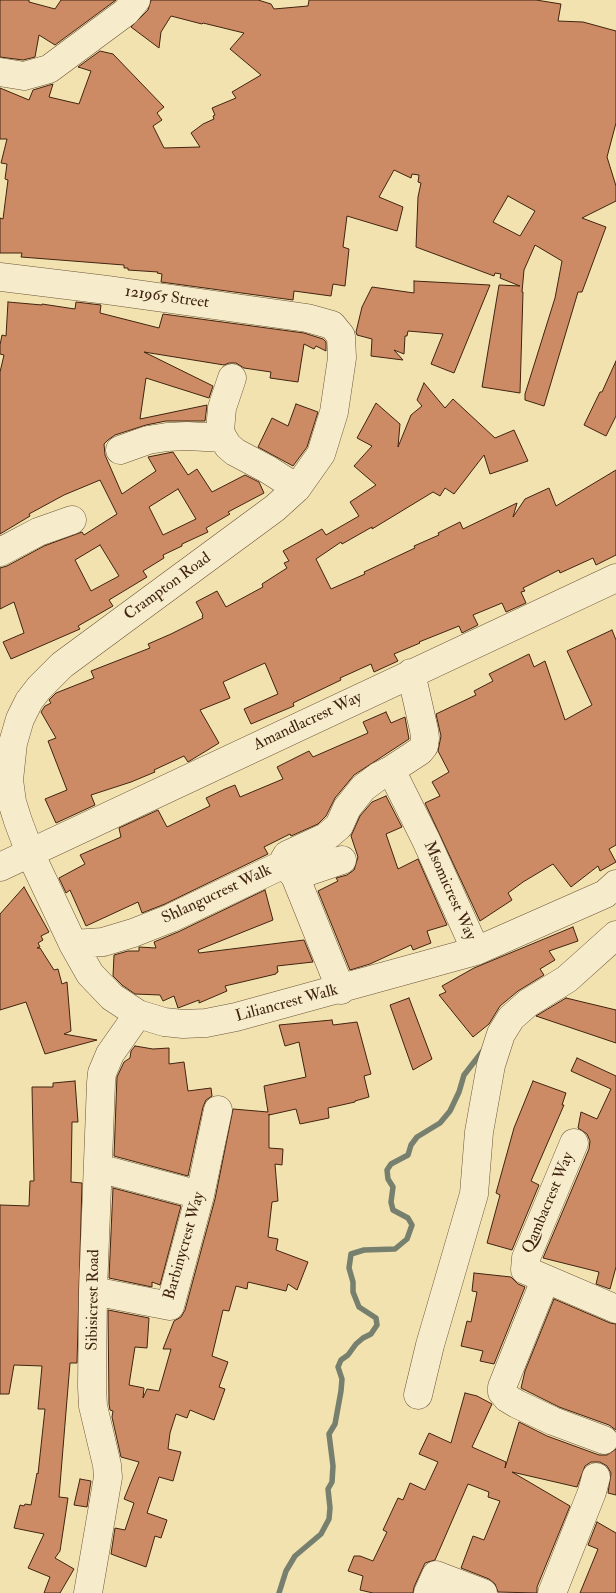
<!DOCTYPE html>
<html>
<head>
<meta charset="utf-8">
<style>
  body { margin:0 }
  canvas { display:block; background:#f1e2af }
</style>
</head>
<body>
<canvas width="616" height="1593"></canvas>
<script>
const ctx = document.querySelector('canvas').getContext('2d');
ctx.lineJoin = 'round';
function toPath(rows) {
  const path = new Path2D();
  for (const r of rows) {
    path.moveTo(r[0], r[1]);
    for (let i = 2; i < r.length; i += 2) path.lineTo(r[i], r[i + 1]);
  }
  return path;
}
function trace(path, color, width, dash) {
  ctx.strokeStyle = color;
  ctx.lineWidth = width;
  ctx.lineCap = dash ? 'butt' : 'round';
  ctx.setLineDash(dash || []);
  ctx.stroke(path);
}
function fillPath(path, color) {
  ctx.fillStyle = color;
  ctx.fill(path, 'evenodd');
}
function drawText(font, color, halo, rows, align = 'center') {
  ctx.font = font + ' "IM FELL Double Pica",serif';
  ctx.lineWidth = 5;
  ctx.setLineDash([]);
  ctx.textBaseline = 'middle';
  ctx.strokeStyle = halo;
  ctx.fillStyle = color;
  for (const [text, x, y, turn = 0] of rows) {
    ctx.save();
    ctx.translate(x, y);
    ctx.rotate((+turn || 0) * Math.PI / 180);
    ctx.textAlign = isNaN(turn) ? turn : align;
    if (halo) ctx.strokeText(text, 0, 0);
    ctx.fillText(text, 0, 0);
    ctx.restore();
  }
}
const stream = toPath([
  [279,1593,286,1571,295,1556,321,1534,329,1519,330,1508,328,1489,332,1482,333,1466,329,1434,335,1424,341,1391,342,1379,338,1367,341,1360,348,1355,356,1344,363,1338,371,1334,377,1325,376,1318,359,1307,353,1292,353,1282,349,1268,351,1254,364,1250,395,1249,407,1239,412,1225,408,1218,393,1210,391,1202,393,1187,388,1179,387,1170,391,1164,408,1155,411,1145,417,1137,440,1123,450,1111,459,1092,464,1075,485,1048]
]);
const building = toPath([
  [0,0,29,0,29,2,55,9,61,0,116,0,55,45,39,35,35,57,23,60,0,57,0,0],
  [151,0,258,0,271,4,274,9,308,6,309,0,536,0,561,4,558,21,583,22,616,31,616,123,607,157,616,186,616,201,582,218,606,227,582,292,578,292,544,406,525,400,525,394,555,298,562,261,535,245,524,270,522,292,523,292,520,393,482,387,499,285,520,286,500,278,501,274,495,273,494,276,416,247,418,197,421,183,418,182,419,175,412,174,411,178,394,170,379,197,403,207,397,231,347,216,343,247,349,249,345,286,333,284,331,296,294,291,293,300,161,282,162,274,157,273,158,272,128,270,128,268,124,268,124,265,21,257,22,253,0,253,0,218,3,219,8,180,5,179,7,164,1,163,7,139,0,139,0,88,29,100,33,90,53,84,49,97,79,104,91,71,78,67,100,51,113,54,164,107,157,113,162,120,153,126,164,148,200,147,191,133,203,124,214,119,213,116,215,115,212,108,236,98,232,92,261,75,230,49,244,33,203,23,202,24,171,16,161,32,159,48,131,27,148,10,151,0],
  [508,196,535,211,520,236,493,222,508,196],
  [414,281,490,285,454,373,431,364,443,334,408,331,407,336,405,336,404,354,394,350,403,360,371,356,372,339,357,335,356,332,362,307,372,287,414,293,414,281],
  [8,302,42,305,42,304,75,309,76,302,101,305,100,313,159,328,163,314,304,333,323,339,326,342,326,351,316,346,314,349,304,344,298,382,270,378,271,372,244,368,236,363,229,363,224,365,144,352,213,386,209,398,146,378,140,419,207,405,205,421,166,421,146,425,115,435,108,440,104,444,105,455,122,494,156,471,148,457,173,452,188,475,197,469,212,492,245,475,259,482,264,493,228,512,230,514,206,528,208,532,182,544,182,546,163,555,164,558,143,571,147,577,109,600,113,606,78,626,80,629,11,659,3,642,24,633,14,602,0,609,0,568,7,566,44,546,82,532,84,535,117,514,100,480,64,495,29,514,30,516,0,534,0,372,4,355,0,354,0,345,2,335,6,336,8,302],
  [178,489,196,519,163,535,149,507,178,489],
  [100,545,119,576,91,591,75,560,100,545],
  [616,361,616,416,606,436,584,425,600,392,602,392,616,361],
  [424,383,445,408,453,399,495,438,514,430,528,461,490,474,484,455,454,494,445,488,440,496,433,492,372,529,372,527,342,544,341,542,316,559,331,589,365,574,364,572,415,548,414,546,439,535,438,533,460,522,463,529,517,503,513,517,525,499,549,488,556,506,616,470,616,555,596,565,593,558,560,573,559,570,523,588,525,591,521,592,526,603,506,612,502,603,473,615,478,625,462,633,459,626,419,642,420,643,394,654,398,661,374,672,371,664,340,678,341,680,293,703,294,706,251,724,244,709,278,694,265,663,223,682,230,698,200,710,219,743,188,762,184,756,154,770,155,772,131,782,91,795,95,805,56,823,45,799,67,790,48,741,56,738,41,712,45,706,51,703,49,700,56,693,94,678,91,671,150,648,148,644,171,634,203,618,202,616,203,615,196,602,217,591,226,607,263,587,262,584,287,568,284,563,289,561,283,551,322,529,326,535,359,516,350,502,376,485,354,466,372,446,357,438,376,403,400,424,398,447,411,415,422,406,417,400,424,383],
  [296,404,318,412,307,447,293,466,258,447,272,418,288,426,296,404],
  [612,630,616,640,616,845,609,849,616,862,600,871,598,866,571,887,553,864,523,882,508,893,512,900,480,921,425,803,440,796,432,782,449,772,438,751,441,736,436,714,476,695,474,691,493,681,489,674,529,654,534,667,545,661,565,720,592,705,567,651,612,630],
  [386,712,391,723,405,717,409,739,354,775,335,798,326,816,318,824,291,836,290,834,264,847,268,854,165,904,142,913,138,902,86,926,70,890,66,893,59,878,85,864,80,855,121,837,119,828,158,810,167,827,210,806,206,798,225,789,235,785,240,797,283,779,277,767,309,751,313,757,368,733,363,722,386,712],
  [386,796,402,827,386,834,398,869,418,859,447,925,427,931,431,943,413,950,411,945,370,964,350,970,318,891,338,881,336,878,347,875,354,870,358,857,351,836,360,816,372,802,386,796],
  [24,887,49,932,41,936,43,940,38,943,40,947,37,948,40,948,54,970,58,969,62,984,67,982,71,1031,64,1034,97,1040,45,1054,26,1002,0,1010,0,914,24,887],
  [265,890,273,920,198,950,199,953,304,940,313,962,277,966,278,972,276,973,276,974,225,986,227,991,199,1003,199,1000,178,1008,174,996,163,1001,160,995,135,994,122,985,113,976,114,955,128,951,139,951,139,947,156,948,154,942,178,932,265,890],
  [573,927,578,941,549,951,555,960,540,969,544,975,518,991,500,1006,489,1024,473,1037,439,995,446,992,442,986,474,968,573,927],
  [409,998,432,1059,413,1070,390,1005,409,998],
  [566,998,616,1010,616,1043,536,1016,566,998],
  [332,1020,333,1025,357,1022,371,1074,364,1076,369,1097,355,1101,355,1102,328,1108,329,1118,300,1124,296,1109,269,1115,269,1114,269,1148,283,1149,282,1165,275,1164,278,1201,272,1202,268,1237,278,1239,276,1250,308,1262,297,1290,288,1284,286,1291,248,1282,247,1289,236,1286,229,1311,223,1310,212,1356,228,1362,219,1387,225,1389,214,1420,190,1410,187,1418,176,1414,170,1433,168,1449,181,1452,173,1481,159,1477,147,1513,167,1520,161,1538,155,1536,146,1567,111,1554,115,1528,125,1530,134,1503,124,1499,139,1462,121,1457,112,1417,113,1411,110,1410,109,1404,108,1310,149,1318,147,1348,135,1347,129,1385,144,1388,143,1398,147,1389,159,1391,171,1349,163,1349,174,1321,181,1317,185,1310,215,1199,233,1109,268,1112,264,1086,306,1077,299,1042,285,1046,279,1025,332,1020],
  [135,1046,153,1049,169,1048,169,1064,184,1062,188,1091,211,1088,212,1096,206,1100,203,1107,188,1176,114,1156,117,1077,124,1062,130,1058,131,1051,135,1046],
  [577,1058,616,1076,616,1267,610,1289,596,1284,599,1272,543,1258,589,1149,590,1141,587,1134,578,1128,581,1112,597,1119,611,1089,571,1071,577,1058],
  [75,1081,78,1122,72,1122,71,1182,82,1183,77,1363,70,1363,59,1497,68,1498,60,1551,55,1558,74,1569,60,1593,44,1593,50,1577,28,1568,44,1534,14,1528,20,1505,24,1506,25,1504,31,1505,37,1473,38,1474,45,1409,38,1409,42,1366,14,1365,9,1394,0,1394,0,1205,29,1206,30,1181,34,1181,32,1087,53,1087,53,1083,75,1081],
  [533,1081,566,1093,562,1105,564,1105,531,1181,539,1185,512,1250,487,1243,500,1195,496,1193,514,1128,533,1081],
  [113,1188,181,1206,160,1285,152,1282,152,1287,109,1278,113,1188],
  [474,1273,511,1277,518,1284,525,1287,494,1364,480,1361,483,1351,461,1346,467,1321,471,1322,477,1292,472,1291,474,1273],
  [554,1299,610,1323,616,1324,616,1430,609,1425,559,1407,521,1388,525,1371,554,1299],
  [465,1393,477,1396,492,1404,472,1447,506,1462,505,1468,519,1422,547,1436,599,1455,607,1455,616,1449,616,1495,608,1493,611,1473,607,1466,600,1462,591,1462,585,1466,577,1487,512,1472,570,1506,537,1587,537,1593,498,1592,495,1584,489,1579,461,1568,473,1536,484,1540,500,1501,488,1497,489,1492,468,1484,435,1560,425,1563,414,1587,413,1593,373,1593,360,1590,363,1576,348,1571,354,1556,360,1556,373,1561,387,1532,383,1530,398,1498,403,1500,410,1483,425,1490,438,1462,419,1454,429,1433,451,1443,465,1393],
  [80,1479,91,1481,87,1507,74,1505,80,1479],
  [597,1522,616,1533,616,1593,580,1593,598,1549,588,1545,597,1522]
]);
const minor = toPath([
  [0,72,24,76,49,69,126,12,136,0],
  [0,277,107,290,307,318,332,325,341,336,342,358,334,412,321,454,297,488,275,508,62,665,39,688,29,701,20,719,13,743,9,780,12,802,18,821,30,853,73,944,90,974,112,997,138,1014,164,1022,183,1024,206,1023,236,1017,476,951,605,894,616,884],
  [232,378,222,408,220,431,223,438,228,446,235,452,267,469,297,488],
  [120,450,148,440,167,437,187,436,223,438],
  [0,552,38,532,72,520],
  [411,673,424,730,425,738,424,746,420,751,391,770,426,840,476,951],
  [284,864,284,860,287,855,326,837,339,826,347,808,363,788,379,776,391,770],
  [0,867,616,578],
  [295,876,342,860],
  [73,944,103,942,133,933,171,918,284,864,295,876,341,990],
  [574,1143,526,1258,525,1270,616,1309],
  [98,1168,200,1195],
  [545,1280,502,1387,502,1392,507,1398,517,1404,553,1421,604,1440],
  [93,1291,170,1306,200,1195,218,1110],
  [418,1395,430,1345,474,1194,479,1132,491,1065,501,1034,511,1018,528,1003,567,979,616,935],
  [88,1593,108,1477,107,1465,93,1406,92,1387,93,1291,101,1083,102,1073,110,1054,138,1014],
  [428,1593,436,1575,483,1593],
  [552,1593,592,1492,596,1477]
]);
const streetNames = [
  ["121965 Street",167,298,8],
  ["Crampton Road",168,587,-36],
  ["Amandlacrest Way",308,722,-25],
  ["Msomicrest Way",449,891,66],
  ["Shlangucrest Walk",217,895,-25],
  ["Liliancrest Walk",287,1004,-15],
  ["Qambacrest Way",549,1203,-67],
  ["Barbinycrest Way",185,1246,-74],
  ["Sibisicrest Road",94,1300,-89]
];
trace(stream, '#77806e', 5.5);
fillPath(building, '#cd8b65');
trace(building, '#412410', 1);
trace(minor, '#6d5438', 29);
trace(minor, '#f6eccb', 28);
drawText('16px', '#412410', '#f6eccb', streetNames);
</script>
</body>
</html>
